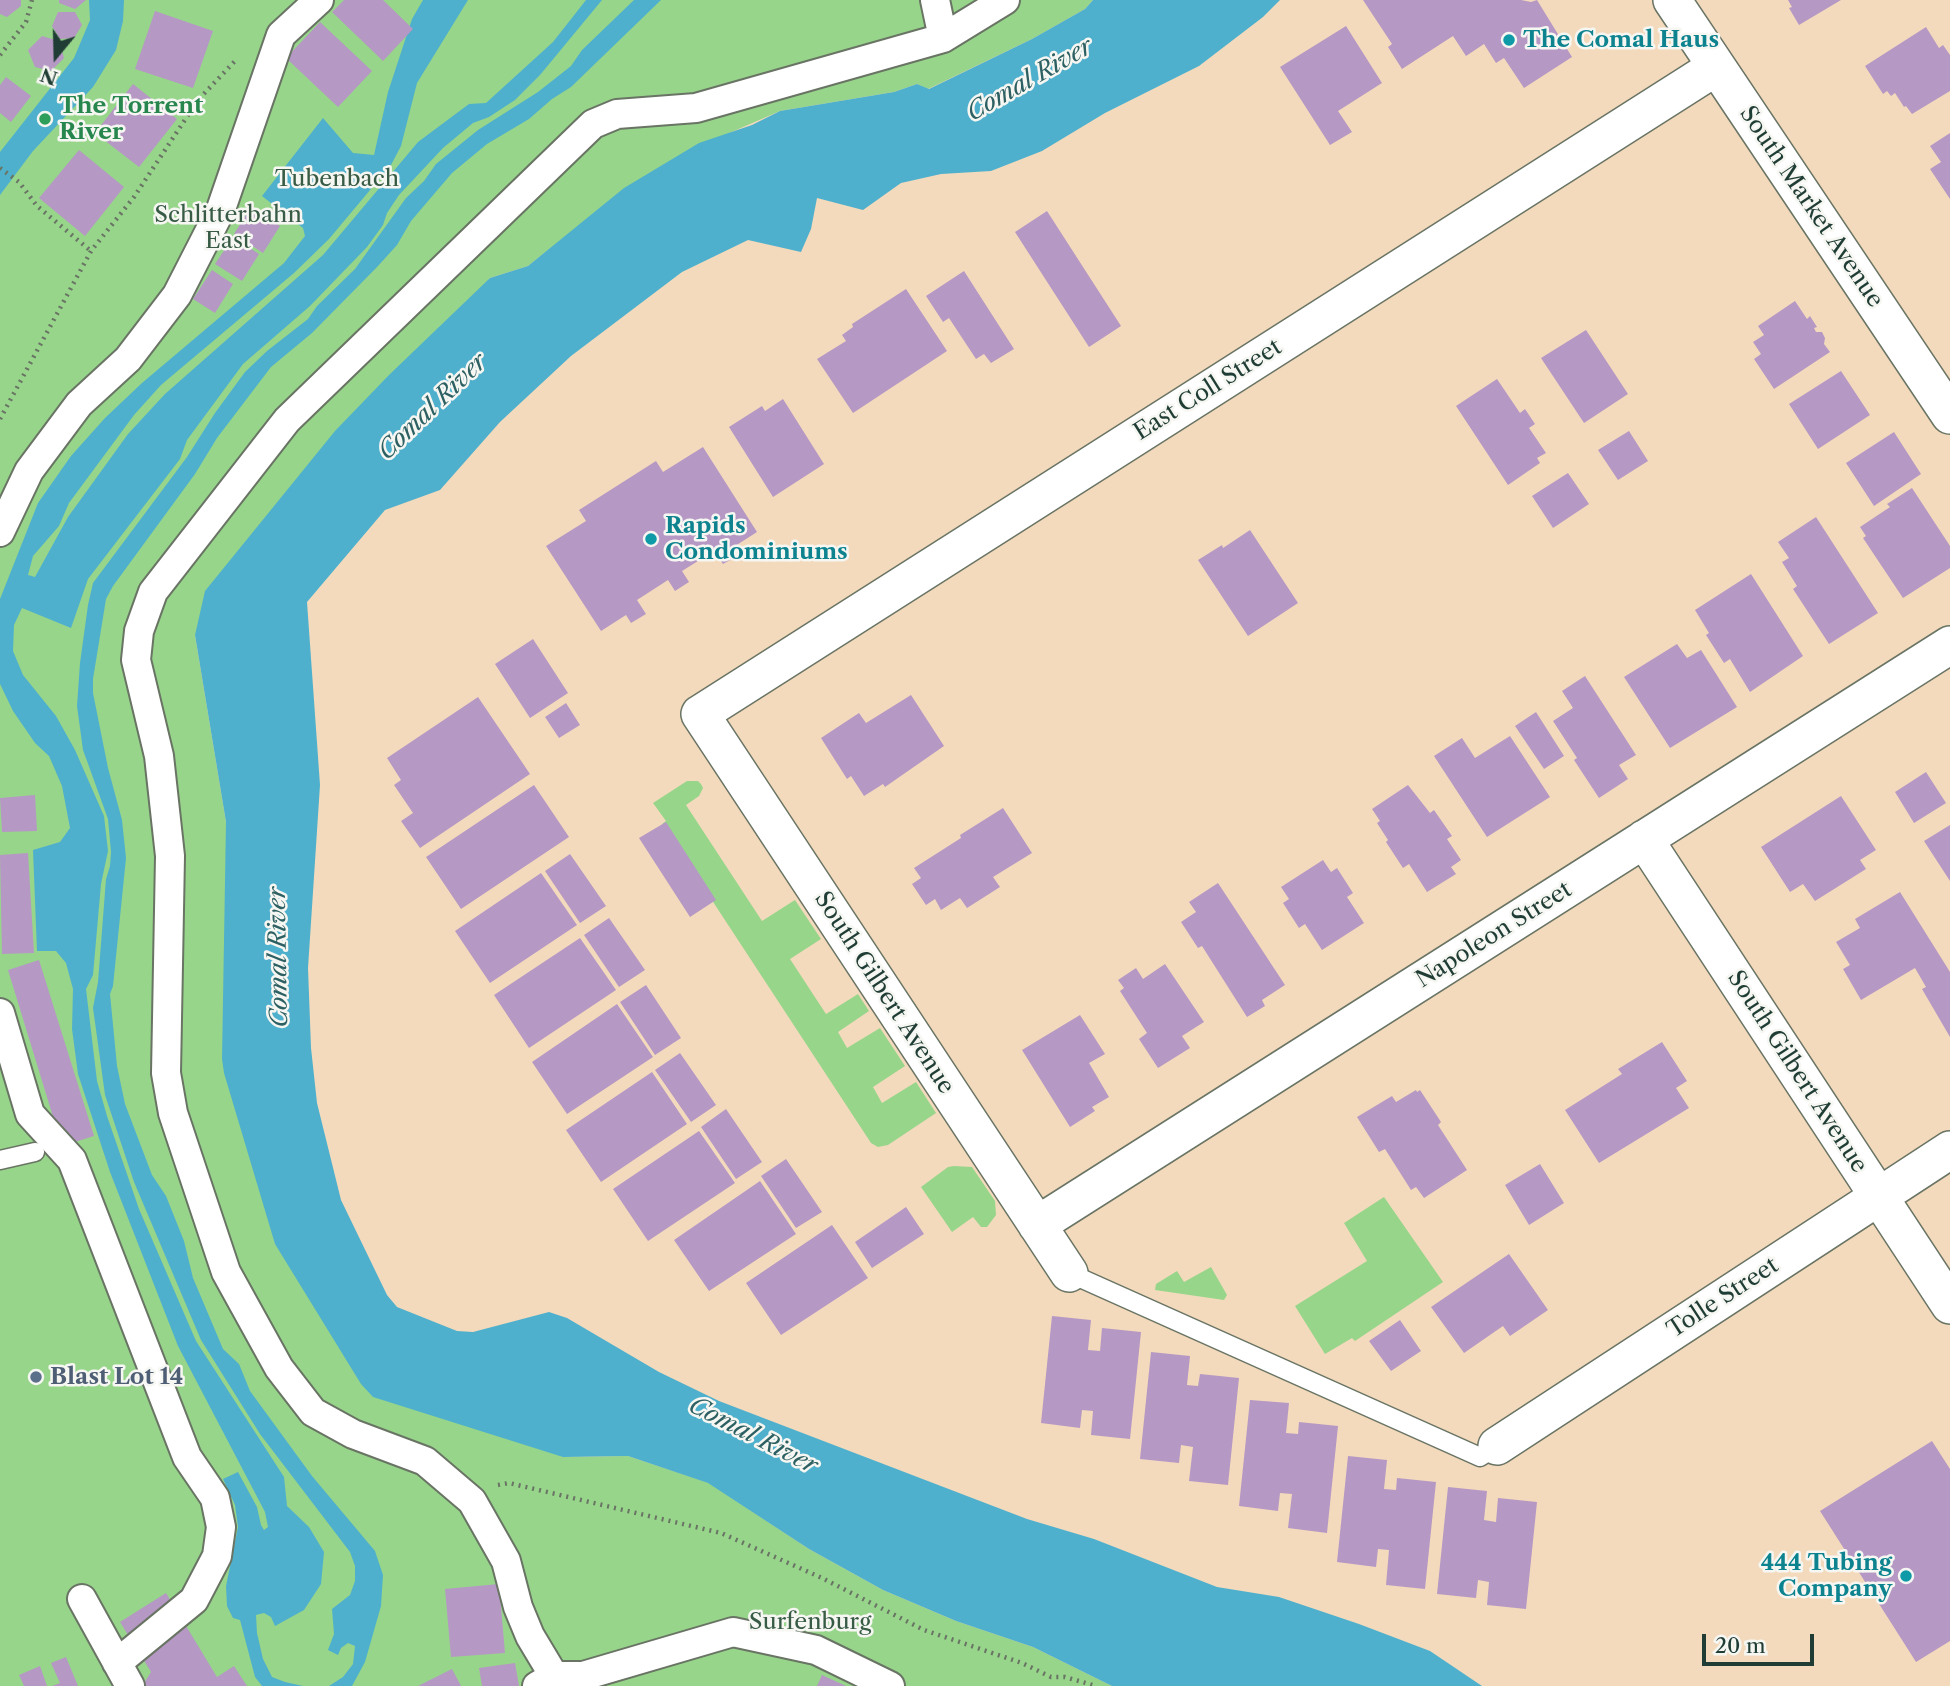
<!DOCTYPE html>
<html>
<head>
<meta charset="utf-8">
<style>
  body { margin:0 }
  #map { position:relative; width:1950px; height:1686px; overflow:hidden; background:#f3dabc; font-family:"Libre Caslon Text",serif }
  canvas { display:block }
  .north { position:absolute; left:21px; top:21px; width:70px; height:70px; -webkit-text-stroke:5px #f6f6f2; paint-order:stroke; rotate:199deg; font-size:19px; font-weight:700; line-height:28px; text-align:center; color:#1f3d34 }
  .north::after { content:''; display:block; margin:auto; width:24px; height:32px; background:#1f3d34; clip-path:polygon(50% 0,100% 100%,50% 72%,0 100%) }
  .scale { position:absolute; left:1702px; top:1634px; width:112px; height:32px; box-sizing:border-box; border:4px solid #1f3d34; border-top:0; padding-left:9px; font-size:21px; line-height:24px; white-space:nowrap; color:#1f3d34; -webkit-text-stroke:5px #f6f6f2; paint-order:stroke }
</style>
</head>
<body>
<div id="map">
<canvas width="1950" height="1686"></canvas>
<div class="north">N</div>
<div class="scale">20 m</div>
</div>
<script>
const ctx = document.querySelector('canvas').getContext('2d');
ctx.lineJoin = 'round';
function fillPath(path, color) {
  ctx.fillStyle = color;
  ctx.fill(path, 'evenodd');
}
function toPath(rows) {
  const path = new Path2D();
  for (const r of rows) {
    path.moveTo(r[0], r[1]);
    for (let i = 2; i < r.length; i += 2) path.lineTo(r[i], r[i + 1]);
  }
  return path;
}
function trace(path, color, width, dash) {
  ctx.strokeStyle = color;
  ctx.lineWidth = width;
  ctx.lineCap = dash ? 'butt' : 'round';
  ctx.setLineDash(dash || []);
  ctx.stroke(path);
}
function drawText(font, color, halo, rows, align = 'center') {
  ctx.font = font + ' "Libre Caslon Text",serif';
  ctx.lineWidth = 5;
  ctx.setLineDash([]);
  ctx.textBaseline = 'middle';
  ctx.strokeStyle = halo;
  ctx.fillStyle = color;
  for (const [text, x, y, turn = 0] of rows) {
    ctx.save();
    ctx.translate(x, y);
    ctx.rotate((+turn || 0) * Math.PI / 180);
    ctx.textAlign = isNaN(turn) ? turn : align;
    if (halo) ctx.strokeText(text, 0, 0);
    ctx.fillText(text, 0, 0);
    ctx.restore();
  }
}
const green = toPath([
  [0,0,1093,0,1085,9,1032,39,928,89,917,84,894,92,780,111,727,134,566,236,528,266,490,278,195,635,226,822,227,857,275,1244,563,1457,628,1456,709,1483,809,1549,883,1590,956,1621,1033,1647,1112,1686,0,1686],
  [687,781,698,781,701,784,703,788,699,796,686,805,762,921,795,900,821,939,790,959,826,1014,858,994,869,1011,838,1032,847,1048,880,1028,905,1066,873,1087,882,1103,916,1082,936,1113,888,1145,878,1147,871,1143,662,824,666,821,653,803],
  [954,1166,972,1167,995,1201,996,1215,987,1227,981,1227,973,1217,952,1232,921,1187,948,1167],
  [1384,1197,1443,1282,1355,1341,1352,1338,1325,1354,1295,1306,1367,1261,1344,1223],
  [1211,1267,1227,1295,1224,1300,1155,1290,1156,1284,1177,1271,1184,1282]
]);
const water = toPath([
  [89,0,124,0,123,21,116,50,93,87,33,151,0,195,0,152,74,58,90,20],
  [423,0,468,0,417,83,401,146,391,165,329,239,294,273,161,385,134,415,69,503,59,526,33,556,28,575,35,577,68,517,128,434,165,394,323,255,418,142,469,104,486,103,553,42,586,0,602,0,540,75,515,100,489,117,473,123,443,148,399,195,387,213,383,225,367,247,310,306,243,364,187,440,180,459,88,579,71,628,22,608,14,625,13,651,23,675,56,716,75,750,104,816,108,851,101,884,93,975,86,989,97,1081,107,1116,139,1209,196,1341,284,1477,287,1506,309,1527,324,1552,321,1584,304,1610,275,1626,271,1617,264,1613,256,1615,257,1633,263,1659,272,1677,285,1682,303,1686,262,1686,255,1677,240,1620,233,1618,227,1606,226,1586,238,1527,235,1505,223,1479,238,1472,257,1507,261,1525,264,1530,268,1527,265,1512,178,1346,110,1172,78,1074,72,1029,73,989,66,963,56,951,37,951,33,850,60,842,70,828,62,786,49,756,35,743,13,711,0,684,0,599,38,503,71,456,105,418,142,383,284,263,305,236,303,228,262,196,323,118,353,153,374,155,388,92,412,19],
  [634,0,661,0,571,87,552,99,529,119,487,144,452,173,411,221,397,245,378,266,312,333,271,367,217,438,195,474,113,586,106,599,93,679,93,693,108,768,122,820,126,858,113,986,110,994,117,1066,125,1104,152,1175,166,1196,184,1241,193,1278,223,1349,239,1364,250,1391,312,1476,375,1551,383,1575,381,1606,365,1662,352,1686,329,1686,343,1677,353,1664,355,1646,348,1643,341,1648,338,1655,328,1650,334,1634,332,1609,350,1595,355,1581,355,1566,350,1552,260,1434,201,1340,134,1182,105,1095,93,1008,98,982,106,879,110,866,111,852,108,819,83,750,77,706,80,663,88,605,93,583,187,457,215,413,245,372,267,351,308,319,317,306,355,269,406,198,424,181,436,164,478,130,538,92,571,66,582,50],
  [1093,0,1280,0,1263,17,1199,66,1105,113,1042,151,991,171,941,174,901,183,863,210,817,198,811,229,801,252,748,240,682,272,571,356,500,422,440,490,385,510,307,602,320,785,308,968,311,1048,317,1103,341,1200,387,1295,397,1307,457,1331,473,1332,549,1312,567,1318,659,1372,719,1401,1027,1519,1094,1539,1217,1587,1279,1597,1359,1624,1430,1651,1482,1686,1112,1686,1033,1647,956,1621,883,1590,809,1549,708,1483,628,1456,563,1457,373,1397,361,1384,275,1244,224,1073,222,1059,226,822,195,635,205,591,335,431,389,375,490,278,528,266,624,188,699,143,752,125,780,111,894,92,917,84,929,89,1032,39,1085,9]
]);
const building = toPath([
  [0,0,21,0,21,6,7,17,0,14],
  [59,0,86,0,75,9,59,3],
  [344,0,383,0,413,29,383,61,332,12],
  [1363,0,1521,0,1531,2,1537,0,1572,57,1524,88,1504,58,1496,63,1484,44,1466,56,1453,36,1402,69,1388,47,1392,44],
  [1788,0,1841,0,1799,25,1789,8,1792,7],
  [155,11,213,31,193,88,135,69],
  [58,12,75,12,82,25,74,38,60,39,52,26],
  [320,22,372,71,338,107,286,58],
  [1346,26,1382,83,1338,111,1352,132,1330,145,1280,67],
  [1926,27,1939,48,1943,45,1950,55,1950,91,1912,114,1906,106,1904,107,1895,93,1891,96,1887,91,1883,94,1865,66],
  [42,36,59,41,64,58,51,71,35,67,28,50],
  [6,77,31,96,11,122,0,113,0,85],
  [133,84,177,119,139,167,95,133],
  [1950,133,1950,199,1930,169,1941,162,1930,146],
  [79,150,124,187,85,236,39,198],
  [251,207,280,226,263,253,234,234],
  [1047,211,1121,326,1089,347,1015,232],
  [233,237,259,254,242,281,215,264],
  [212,270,233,284,215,313,193,299],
  [964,271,1014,349,991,363,984,354,976,359,949,318,943,322,926,296],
  [906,289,947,351,853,413,817,359,846,341,842,335,853,327,852,324],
  [1795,301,1807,319,1810,316,1817,327,1814,328,1816,332,1822,332,1825,338,1824,344,1830,352,1774,389,1754,359,1761,354,1753,342,1764,335,1758,326],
  [1586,330,1628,394,1584,423,1541,358],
  [1841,371,1870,415,1818,449,1789,404],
  [1497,379,1520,413,1525,409,1535,424,1529,428,1546,453,1537,458,1540,463,1508,485,1456,406],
  [783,399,824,464,773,497,729,427,762,406,765,411],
  [1629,431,1648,461,1618,480,1598,450],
  [1894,432,1921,474,1874,506,1846,463],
  [703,447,757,532,732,548,737,556,723,564,714,551,682,571,689,582,675,591,668,580,637,600,646,614,631,623,626,615,601,631,546,546,586,521,579,510,656,461,663,472],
  [1568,473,1589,504,1553,528,1532,496],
  [1912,488,1950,546,1950,568,1903,598,1863,538,1866,536,1860,527,1890,507,1887,504],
  [1816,517,1878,613,1829,644,1793,589,1797,586,1782,562,1789,558,1778,542],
  [1250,530,1298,603,1248,636,1198,560,1222,545,1223,548],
  [1751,574,1803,656,1750,692,1730,659,1724,663,1706,635,1709,633,1695,610],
  [533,639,568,693,530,718,495,664],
  [1677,644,1687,658,1701,650,1737,707,1670,748,1624,677],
  [1585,676,1636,755,1619,765,1628,779,1599,798,1574,760,1577,758,1553,721,1573,708,1562,691],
  [911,695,944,746,885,787,883,784,864,796,851,776,847,779,821,738,859,713,866,723],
  [478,697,530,774,420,848,401,821,413,813,394,785,401,780,387,758],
  [566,703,580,725,559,738,545,717],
  [1536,712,1564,756,1544,769,1515,726],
  [1510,736,1550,797,1487,837,1434,756,1462,738,1475,758],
  [1926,772,1946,803,1914,823,1895,792],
  [534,785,569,837,461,909,426,857],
  [1408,785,1430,813,1434,810,1452,836,1447,839,1461,860,1451,867,1456,874,1427,892,1409,864,1403,868,1386,842,1388,840,1377,823,1380,821,1372,809],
  [35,795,37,831,2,832,0,798],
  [1841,796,1876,850,1860,860,1866,869,1815,901,1803,884,1790,892,1761,847],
  [1003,808,1032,853,993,877,1000,887,967,908,960,898,941,910,935,899,926,905,912,884,921,878,914,868,961,838,960,835],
  [666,822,716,900,690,917,639,838],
  [1950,825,1950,881,1924,841],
  [28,853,34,953,2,954,0,855],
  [570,854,606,906,580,923,545,871],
  [1323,860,1331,872,1337,868,1353,893,1347,897,1364,923,1322,950,1305,924,1299,928,1283,903,1289,899,1281,887],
  [541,873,577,925,490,983,455,931],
  [1218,883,1285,985,1262,1000,1265,1006,1247,1017,1202,946,1198,948,1181,922,1196,912,1189,902],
  [1900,892,1950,972,1950,1037,1922,989,1926,987,1915,968,1861,1000,1843,969,1850,965,1836,942,1860,928,1855,919],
  [609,918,645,970,619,987,584,935],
  [580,938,616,990,529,1048,494,995],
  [39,960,94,1136,62,1146,8,970],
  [1165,964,1204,1022,1182,1036,1190,1048,1158,1068,1139,1039,1147,1033,1120,991,1124,988,1118,980,1136,968,1143,979],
  [646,985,681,1038,655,1055,620,1002],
  [617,1004,653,1057,567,1114,532,1062],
  [1080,1015,1105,1054,1089,1063,1109,1097,1092,1107,1095,1111,1070,1127,1022,1050],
  [1662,1042,1687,1081,1676,1088,1689,1108,1599,1163,1565,1110,1622,1074,1618,1069],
  [680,1053,716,1105,691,1122,655,1070],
  [652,1072,687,1124,601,1182,566,1130],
  [1416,1090,1417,1092,1420,1090,1441,1122,1438,1125,1467,1170,1424,1198,1416,1187,1411,1190,1385,1149,1379,1152,1357,1117,1392,1096,1396,1102],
  [726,1109,762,1162,736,1179,701,1127],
  [699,1131,735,1183,648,1241,613,1189],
  [786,1159,822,1212,796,1228,761,1176],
  [1540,1164,1564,1203,1529,1225,1505,1185],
  [760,1181,796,1234,709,1291,674,1240],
  [906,1207,924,1234,872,1268,855,1242],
  [832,1225,868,1278,781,1335,746,1283],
  [1509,1254,1548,1310,1510,1336,1503,1326,1464,1353,1431,1307],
  [1052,1316,1091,1320,1088,1350,1100,1351,1102,1328,1141,1332,1130,1439,1091,1435,1093,1411,1082,1410,1080,1428,1041,1423],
  [1400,1320,1421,1351,1391,1371,1369,1341],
  [1151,1352,1190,1356,1187,1385,1198,1386,1200,1374,1239,1378,1228,1485,1189,1481,1193,1447,1181,1445,1179,1463,1140,1459],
  [1250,1400,1289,1403,1286,1433,1298,1434,1299,1422,1338,1426,1327,1533,1288,1528,1292,1494,1280,1493,1278,1511,1239,1506],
  [1932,1441,1950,1469,1950,1641,1916,1662,1820,1511],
  [1348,1456,1387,1460,1384,1489,1396,1490,1397,1478,1436,1482,1425,1589,1386,1585,1389,1550,1378,1549,1376,1567,1337,1562],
  [1448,1487,1487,1491,1484,1520,1496,1522,1498,1498,1537,1502,1526,1609,1487,1605,1489,1582,1478,1580,1476,1598,1437,1594],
  [499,1584,505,1653,451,1657,445,1589],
  [166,1593,217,1677,234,1666,247,1686,146,1686,144,1683,151,1672,120,1622],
  [66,1657,78,1686,52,1686,60,1683,51,1663],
  [515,1663,519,1686,482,1686,479,1668],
  [40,1666,47,1686,24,1686,19,1675],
  [452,1669,461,1686,418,1686],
  [822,1675,846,1686,817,1686]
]);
const path = toPath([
  [0,55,26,22,32,0],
  [0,168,19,182,37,206,91,251],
  [0,419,91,251,134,197,198,100,235,61],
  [498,1485,509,1483,721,1533,822,1578,924,1630,1022,1663,1051,1677,1065,1677,1096,1686]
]);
const service = toPath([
  [0,1160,35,1152],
  [1069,1273,1480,1457,1497,1446]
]);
const pedestrian = toPath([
  [935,0,943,38],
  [0,532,29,471,79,404,128,359,177,295,221,209,281,35,319,0],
  [0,1013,30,1114,72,1160,187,1457,215,1498,221,1527,217,1556,194,1600,117,1663],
  [82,1599,130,1686],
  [554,1676,583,1676,733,1632,816,1650,890,1686],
  [537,1686,554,1676,530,1636,518,1607,506,1561,472,1501,425,1461,353,1434,313,1412,279,1368,226,1272,173,1113,166,1073,170,856,159,756,136,660,139,631,153,592,287,420,593,124,617,114,696,108,943,38,1005,0]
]);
const minor = toPath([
  [1672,0,1950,415],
  [1644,839,1950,1305],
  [1037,1225,1950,645],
  [1069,1273,700,714,1716,67],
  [1497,1446,1950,1150]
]);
const markers = [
  [1509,40,7,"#0f9aa8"],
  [45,119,7,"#2e9e5b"],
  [651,539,7,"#0f9aa8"],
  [36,1377,7,"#5c6f8a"],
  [1906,1576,7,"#0f9aa8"]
];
const cultureNames = [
  ["The Comal Haus",1523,40],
  ["Rapids",665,526],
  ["Condominiums",665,552],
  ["444 Tubing",1892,1563,"right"],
  ["Company",1892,1589,"right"]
];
const leisureNames = [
  ["The Torrent",59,106],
  ["River",59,132]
];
const parkNames = [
  ["Tubenbach",337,179],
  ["Schlitterbahn",228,215],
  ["East",228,241],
  ["Surfenburg",810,1622]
];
const streetNames = [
  ["South Market Avenue",1811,207,56],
  ["East Coll Street",1208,390,-32],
  ["Napoleon Street",1494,935,-32],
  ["South Gilbert Avenue",884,993,57],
  ["South Gilbert Avenue",1797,1072,57],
  ["Tolle Street",1723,1298,-33]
];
const serviceNames = [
  ["Blast Lot 14",50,1377]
];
const waterNames = [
  ["Comal River",1030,80,-30],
  ["Comal River",433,407,-44],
  ["Comal River",279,957,-91],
  ["Comal River",753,1436,27]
];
fillPath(green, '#97d58b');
fillPath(water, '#4eb0cd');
fillPath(building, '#b698c4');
trace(service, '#697464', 21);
trace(pedestrian, '#697464', 32);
trace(minor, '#697464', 40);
trace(path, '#697464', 4.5, [2, 5]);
trace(service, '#fff', 18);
trace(pedestrian, '#fff', 28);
trace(minor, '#fff', 37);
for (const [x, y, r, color] of markers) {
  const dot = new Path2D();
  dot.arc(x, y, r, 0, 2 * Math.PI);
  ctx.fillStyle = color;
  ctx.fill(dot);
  trace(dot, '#f6f6f2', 2.5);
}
drawText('bold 23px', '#0d838f', '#f6f6f2', cultureNames, 'left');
drawText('bold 23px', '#27864d', '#f6f6f2', leisureNames, 'left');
drawText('23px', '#375b45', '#f6f6f2', parkNames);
drawText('23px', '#1f3d34', '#f6f6f2', streetNames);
drawText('bold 23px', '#4e5e75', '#f6f6f2', serviceNames, 'left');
drawText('italic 24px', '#2d6062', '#f6f6f2', waterNames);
</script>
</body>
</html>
